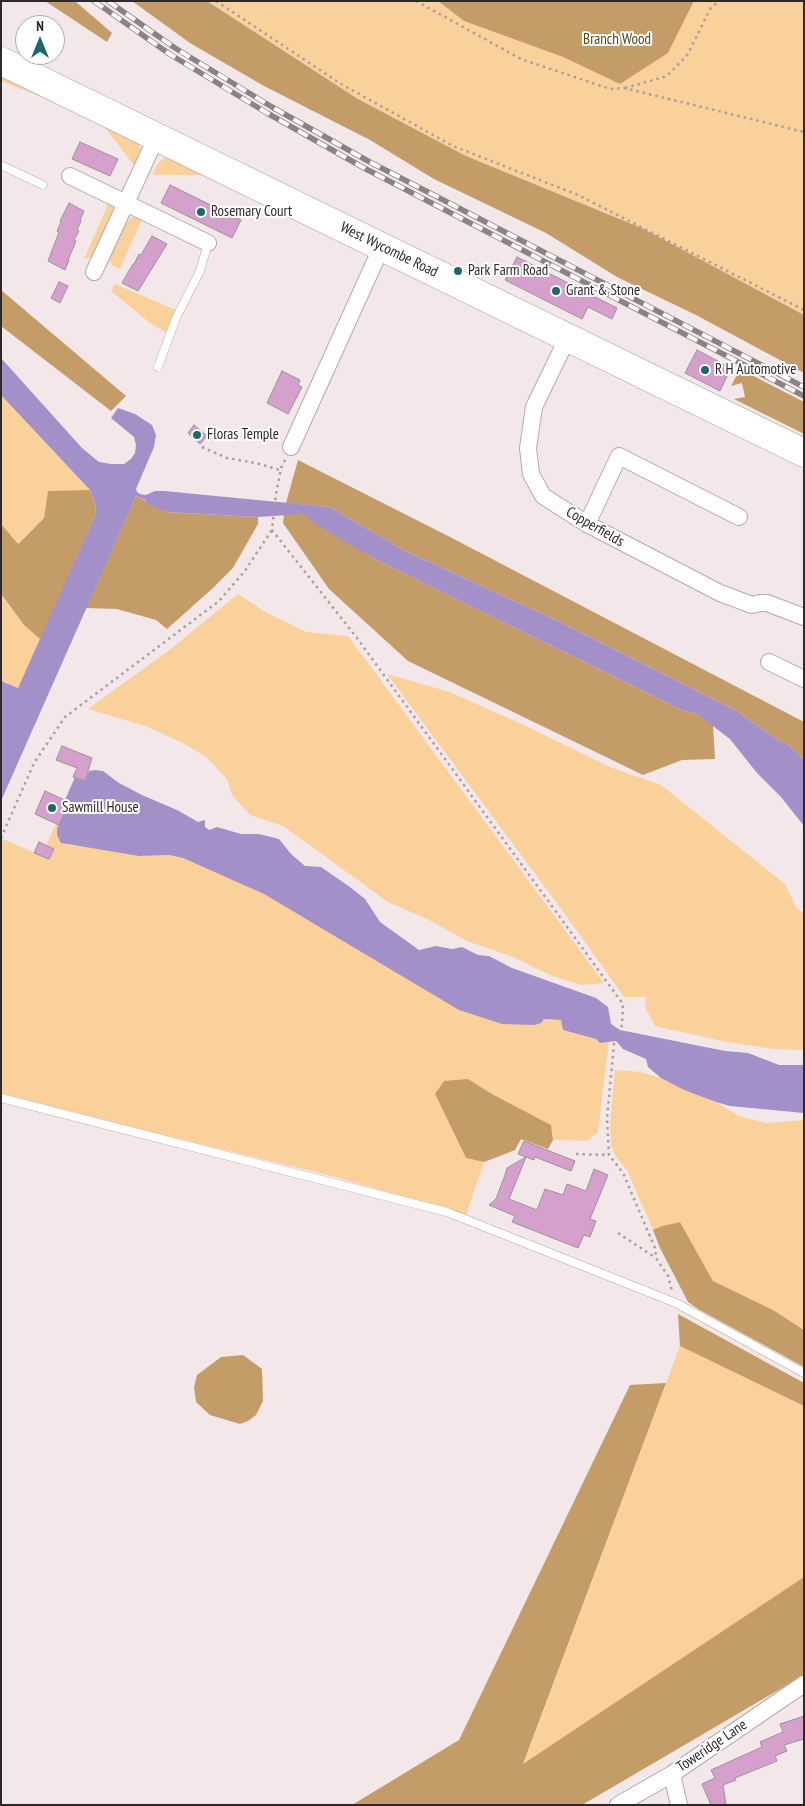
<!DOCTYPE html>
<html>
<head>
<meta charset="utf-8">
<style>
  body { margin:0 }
  #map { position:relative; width:805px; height:1806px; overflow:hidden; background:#f3e7e9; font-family:"PT Sans Narrow",sans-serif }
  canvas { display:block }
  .frame { position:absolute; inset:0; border:2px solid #2d2829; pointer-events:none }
  .north { position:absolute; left:15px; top:15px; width:50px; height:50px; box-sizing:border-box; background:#fff; border:1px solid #aba9a9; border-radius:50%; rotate:0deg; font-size:14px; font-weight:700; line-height:20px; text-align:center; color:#2d2829 }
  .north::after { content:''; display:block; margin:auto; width:18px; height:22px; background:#1a686b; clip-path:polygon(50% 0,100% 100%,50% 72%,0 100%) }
</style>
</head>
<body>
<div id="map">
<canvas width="805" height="1806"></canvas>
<div class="frame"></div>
<div class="north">N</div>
</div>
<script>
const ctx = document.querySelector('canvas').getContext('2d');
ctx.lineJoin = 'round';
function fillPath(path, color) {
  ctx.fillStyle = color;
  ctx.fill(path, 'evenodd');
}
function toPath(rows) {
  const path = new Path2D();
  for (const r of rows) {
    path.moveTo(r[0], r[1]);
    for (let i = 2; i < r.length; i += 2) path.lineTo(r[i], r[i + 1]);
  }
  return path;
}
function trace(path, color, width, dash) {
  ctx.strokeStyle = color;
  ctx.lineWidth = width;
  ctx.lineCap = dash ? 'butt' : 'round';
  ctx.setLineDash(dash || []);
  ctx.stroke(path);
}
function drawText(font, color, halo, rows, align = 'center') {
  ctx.font = font + ' "PT Sans Narrow",sans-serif';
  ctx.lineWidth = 4;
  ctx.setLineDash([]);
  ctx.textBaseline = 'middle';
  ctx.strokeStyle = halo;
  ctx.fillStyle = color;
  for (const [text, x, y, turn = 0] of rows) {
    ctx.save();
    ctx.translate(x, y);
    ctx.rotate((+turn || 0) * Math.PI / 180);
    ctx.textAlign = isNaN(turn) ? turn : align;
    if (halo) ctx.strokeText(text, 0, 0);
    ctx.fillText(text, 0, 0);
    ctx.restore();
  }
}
const green = toPath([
  [207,1,438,1,464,21,563,57,620,84,668,53,694,1,804,1,804,315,644,229,466,156,358,99],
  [1,74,126,131,139,141,141,159,136,168,103,125,88,119,89,116,1,81],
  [169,157,258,201,201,175,153,175,157,164,163,159],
  [109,202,116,206,118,213,95,256,84,259],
  [132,217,143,217,120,269,113,266,110,261,110,254,127,222],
  [115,284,178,311,167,333,150,323,111,291],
  [1,395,90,490,48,491,44,518,17,544,1,524],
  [238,594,267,613,306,632,348,636,604,983,582,985,552,976,513,957,467,941,429,920,388,902,283,826,250,815,232,795,227,779,205,756,181,742,148,727,88,709,172,648],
  [1,595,24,625,41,640,18,688,1,681],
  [387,674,450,692,528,727,610,767,661,785,785,884,796,907,804,914,804,1050,774,1049,722,1041,655,1026,645,1007,646,997,624,997,567,917],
  [56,823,59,825,69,845,106,850,139,856,169,855,183,858,214,871,264,894,433,993,525,1024,535,1025,544,1019,561,1020,563,1030,596,1039,600,1043,609,1041,598,1132,587,1141,553,1140,551,1125,492,1094,468,1079,435,1094,466,1158,484,1162,466,1215,332,1176,1,1096,1,843,3,839,49,859,55,849,46,846],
  [615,1070,640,1072,661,1078,684,1090,716,1102,739,1116,766,1123,804,1120,804,1330,773,1310,713,1281,680,1222,662,1226,653,1230,627,1170,614,1154,611,1144,610,1124],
  [680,1346,804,1406,804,1577,523,1765]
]);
const forest = toPath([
  [45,1,75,1,112,33,107,42],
  [132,1,207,1,358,99,466,156,644,229,804,315,804,373,696,315,617,277,546,233,434,179,370,140,264,86,190,43],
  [438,1,694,1,668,53,620,84,563,57,464,21],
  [1,290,126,396,111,411,1,326],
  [740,369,804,402,804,434,734,399,745,397,742,383,731,386],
  [298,460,450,537,804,722,804,760,789,745,781,742,735,710,560,622,403,550,330,507,286,503],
  [90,490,96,506,95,516,41,640,24,625,1,594,1,524,18,544,44,518,48,491],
  [136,496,166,512,258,517,258,524,233,568,213,588,167,629,156,620,117,609,86,608],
  [303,513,375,559,684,711,697,714,713,725,715,759,682,760,643,775,408,661,329,589,283,523,284,515],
  [468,1079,492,1094,551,1125,553,1140,548,1149,521,1139,515,1150,500,1156,484,1162,466,1158,435,1094,444,1081],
  [680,1222,713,1281,773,1310,804,1330,804,1367,698,1309,688,1302,660,1248,653,1230,662,1226],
  [678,1314,804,1383,804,1406,680,1346],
  [243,1355,262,1369,263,1401,256,1415,248,1421,240,1424,210,1415,196,1402,194,1387,197,1375,221,1357],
  [666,1383,523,1764,804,1577,804,1675,582,1805,352,1805,459,1740,630,1385]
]);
const water = toPath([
  [1,358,82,448,99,462,111,464,124,464,131,459,135,453,136,445,134,437,111,418,118,408,135,414,152,425,156,435,154,447,136,489,137,492,140,494,146,495,155,491,164,491,330,507,403,550,560,622,735,710,781,742,789,745,804,760,804,826,781,797,757,773,730,739,697,714,684,711,375,559,320,527,303,514,258,517,166,512,147,504,145,500,136,496,1,801,1,681,18,688,95,516,96,506,90,490,1,395],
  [95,770,103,771,119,783,142,795,177,810,198,822,205,820,205,827,209,830,217,827,241,834,259,834,279,839,291,854,305,866,321,867,350,887,365,899,380,922,419,950,436,946,452,949,462,947,478,955,489,956,512,968,596,998,608,1007,611,1024,620,1030,725,1051,748,1053,779,1065,804,1065,804,1113,730,1106,716,1102,684,1090,661,1078,648,1067,646,1059,623,1049,616,1041,600,1043,596,1039,563,1030,561,1020,544,1019,541,1023,535,1025,502,1024,459,1010,264,894,183,858,169,855,139,856,61,843,57,835,57,829,69,802,65,800,75,777,85,781,89,771]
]);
const building = toPath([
  [80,142,118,159,110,176,72,159,80,142],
  [170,185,241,220,232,238,161,203,170,185],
  [69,203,84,211,80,220,81,221,77,230,79,231,74,240,76,241,68,260,69,260,65,270,48,261,59,232,57,231,61,222,60,221,69,203],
  [152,236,167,244,138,291,122,283,133,264,134,264,139,254,141,255,152,236],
  [517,257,617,308,612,319,588,307,582,319,505,280,517,257],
  [59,282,68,286,60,303,51,298,59,282],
  [697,350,731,368,720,391,685,373,697,350],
  [282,371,300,380,298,385,302,387,288,414,267,403,282,371],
  [194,425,207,436,200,444,188,433,194,425],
  [62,746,92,758,85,781,73,777,77,768,56,760,62,746],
  [45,791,69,802,59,825,35,814,45,791],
  [39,842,54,849,49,859,34,853,39,842],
  [524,1141,575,1161,571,1171,535,1157,534,1160,526,1157,509,1199,537,1210,545,1189,563,1195,567,1184,586,1191,594,1169,608,1175,590,1219,596,1221,590,1237,584,1235,578,1248,512,1222,515,1216,489,1205,496,1199,505,1175,507,1168,526,1157,518,1154,524,1141],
  [804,1716,804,1739,784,1745,787,1751,775,1756,777,1761,735,1778,736,1780,723,1785,726,1805,711,1805,702,1784,715,1778,711,1770,762,1747,760,1742,783,1732,780,1724,804,1716]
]);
const path = toPath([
  [216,1,341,84,453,146,578,195,804,310],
  [416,1,521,59,610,89,624,88,804,132],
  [625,88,667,76,688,54,710,9,719,1],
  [747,402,760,403,795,421,804,427],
  [202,447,227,458,256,463,280,470],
  [285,460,281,468,276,494,272,530,357,638,623,1004,622,1025,614,1044,607,1118,609,1155,623,1173,655,1248,656,1258,668,1276,672,1291],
  [1,838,34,763,65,717,219,601,244,572,272,530],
  [576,1154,609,1155],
  [618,1233,656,1258]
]);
const lane = toPath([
  [1,165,43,185],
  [158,367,176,318,200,271,208,243],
  [1,1098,447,1212,676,1303,804,1373]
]);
const street = toPath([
  [70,176,208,243],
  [94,272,156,138],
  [568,337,534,407,528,448,531,474,543,496,587,524,720,593,752,605,760,603,767,603,804,617],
  [291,447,382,246],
  [587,524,619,456,739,517],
  [769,662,804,679],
  [672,1774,679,1805],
  [618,1805,672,1774,804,1684]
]);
const highway = toPath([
  [1,61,804,453]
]);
const rail = toPath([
  [94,1,171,55,267,113,364,168,804,396],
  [108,1,175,48,272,107,368,161,804,387]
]);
const markers = [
  [201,212,5,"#1a686b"],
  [458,271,5,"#1a686b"],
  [556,291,5,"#1a686b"],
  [705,370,5,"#1a686b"],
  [197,435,5,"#1a686b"],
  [52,808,5,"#1a686b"]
];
const parkNames = [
  ["Branch Wood",617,40]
];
const poiNames = [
  ["Rosemary Court",211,212],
  ["Park Farm Road",468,271],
  ["Grant & Stone",566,291],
  ["R H Automotive",715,370],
  ["Floras Temple",207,435],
  ["Sawmill House",62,808]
];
const streetNames = [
  ["West Wycombe Road",389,250,26],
  ["Copperfields",595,527,30],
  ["Toweridge Lane",712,1746,-34]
];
fillPath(green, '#fbd19b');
fillPath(forest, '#c49c68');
fillPath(water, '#a390c9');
fillPath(building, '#d5a0cb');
trace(building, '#9a9298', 1);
trace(lane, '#b4a9aa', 9);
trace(street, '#b4a9aa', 18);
trace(highway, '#b4a9aa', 29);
trace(path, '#a99fa1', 2.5, [2.5, 4]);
trace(lane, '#fff', 8);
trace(street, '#fff', 16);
trace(highway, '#fff', 28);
trace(rail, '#8a8283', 5.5);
trace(rail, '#fff', 4, [11]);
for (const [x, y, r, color] of markers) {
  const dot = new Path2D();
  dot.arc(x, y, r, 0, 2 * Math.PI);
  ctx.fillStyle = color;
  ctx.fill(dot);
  trace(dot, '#fff', 2);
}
drawText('15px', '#5d4118', '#fff', parkNames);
drawText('15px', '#2d2829', '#fff', poiNames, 'left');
drawText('15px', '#2d2829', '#fff', streetNames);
</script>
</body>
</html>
